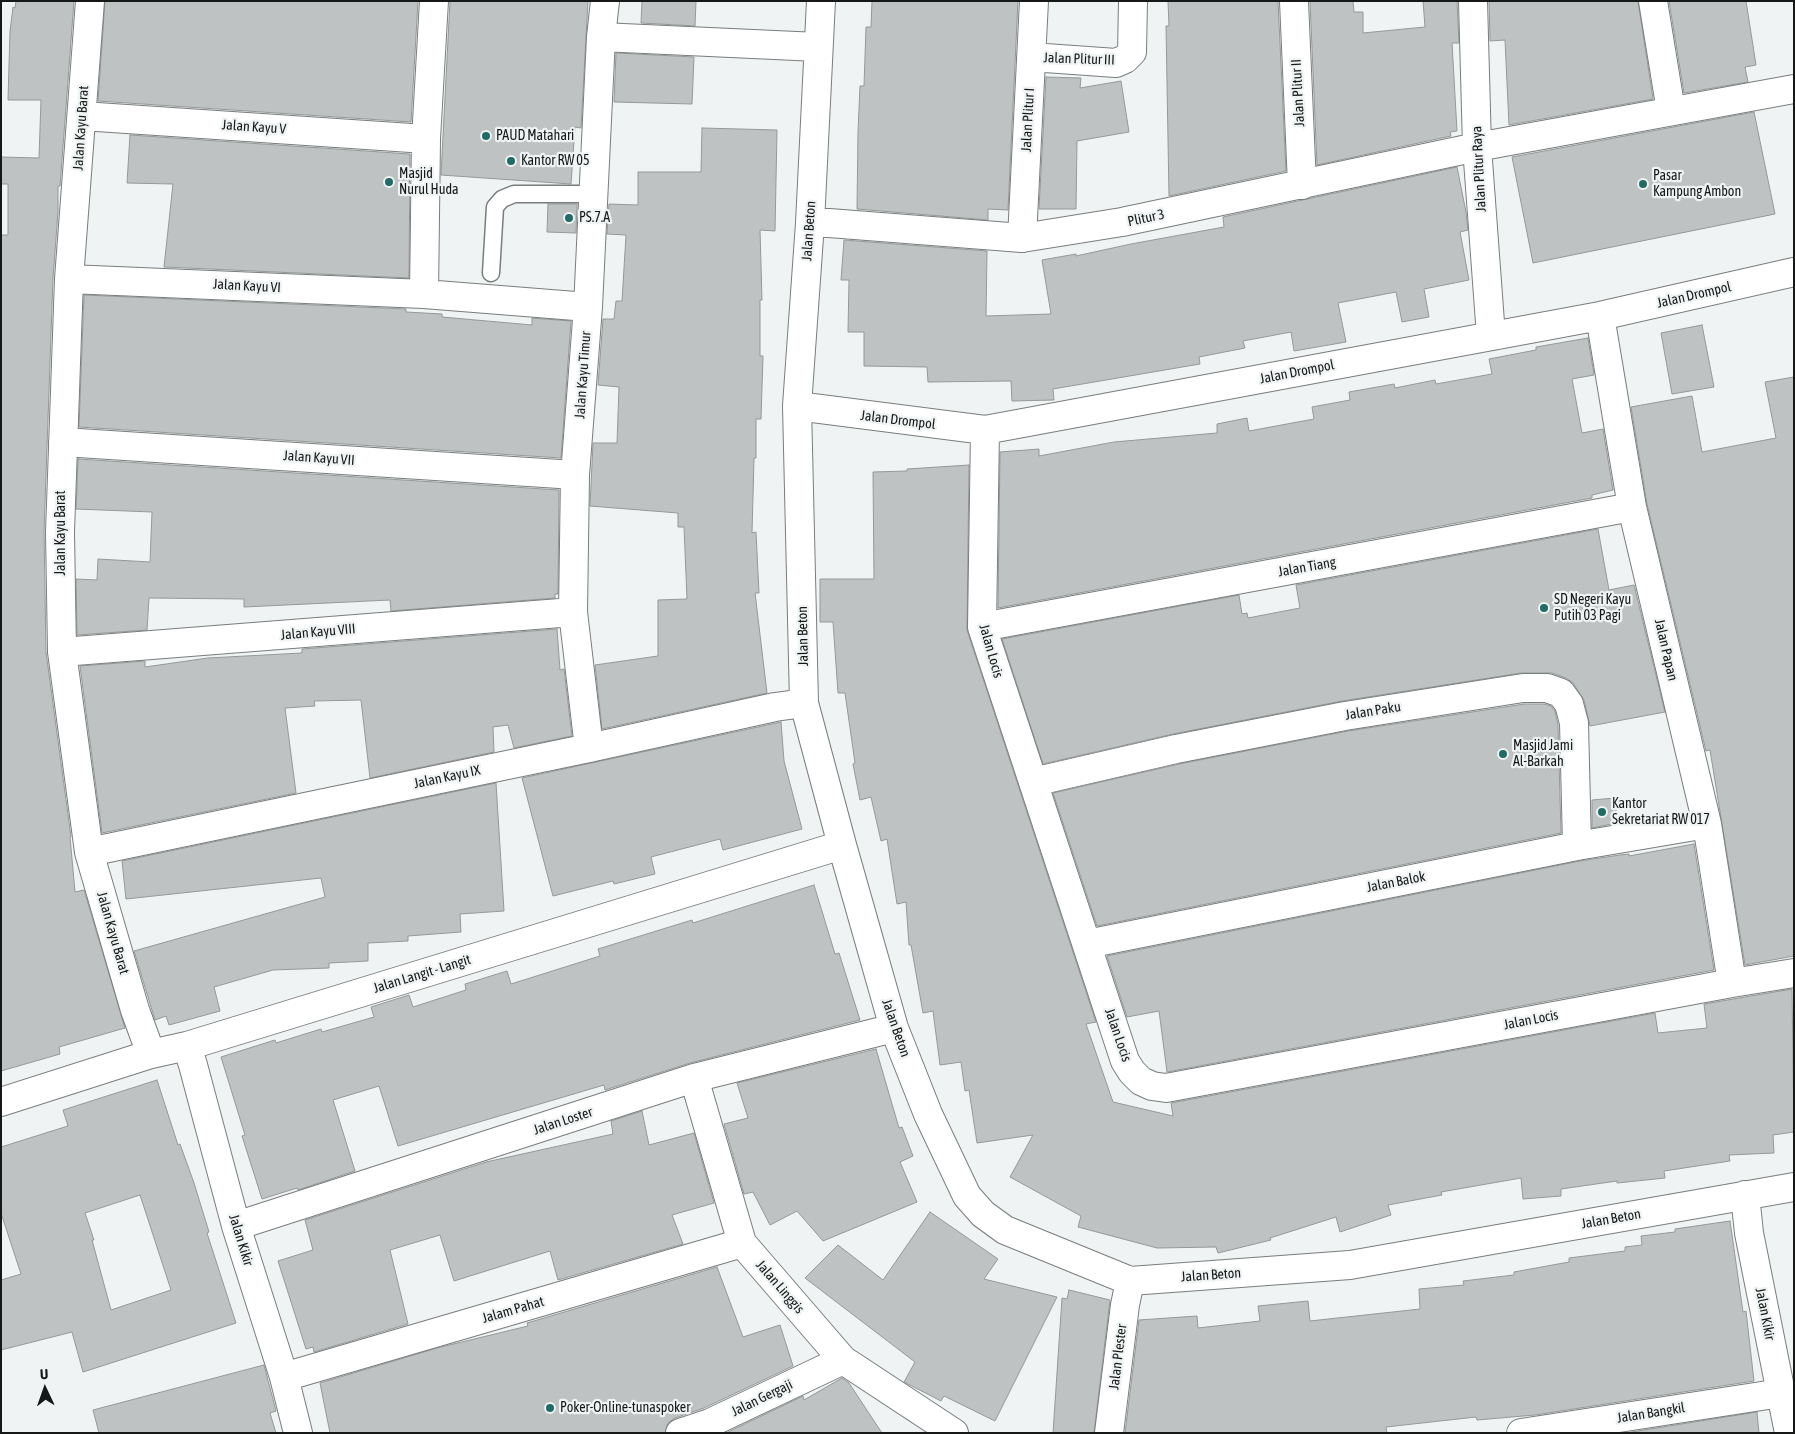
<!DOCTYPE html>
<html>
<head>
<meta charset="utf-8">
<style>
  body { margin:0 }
  #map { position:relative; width:1795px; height:1434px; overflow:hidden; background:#eff3f3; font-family:"Asap Condensed",sans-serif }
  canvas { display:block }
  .frame { position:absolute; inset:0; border:2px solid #161717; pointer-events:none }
  .north { position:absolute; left:20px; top:1364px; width:50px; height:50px; -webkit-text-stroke:4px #eff3f3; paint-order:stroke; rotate:357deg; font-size:14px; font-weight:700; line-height:20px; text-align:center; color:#161717 }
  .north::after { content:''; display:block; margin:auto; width:18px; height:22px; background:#161717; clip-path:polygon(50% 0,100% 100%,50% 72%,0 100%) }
</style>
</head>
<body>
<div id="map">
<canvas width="1795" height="1434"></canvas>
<div class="frame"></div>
<div class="north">U</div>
</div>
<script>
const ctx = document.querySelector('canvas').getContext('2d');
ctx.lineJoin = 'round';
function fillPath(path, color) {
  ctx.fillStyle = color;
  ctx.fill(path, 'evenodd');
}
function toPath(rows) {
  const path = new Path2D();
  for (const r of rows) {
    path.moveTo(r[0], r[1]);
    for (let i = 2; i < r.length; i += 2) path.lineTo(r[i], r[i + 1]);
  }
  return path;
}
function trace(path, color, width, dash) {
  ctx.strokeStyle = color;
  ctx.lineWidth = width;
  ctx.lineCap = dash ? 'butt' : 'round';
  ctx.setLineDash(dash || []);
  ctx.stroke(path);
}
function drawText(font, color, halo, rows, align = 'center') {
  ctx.font = font + ' "Asap Condensed",sans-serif';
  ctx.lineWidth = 4.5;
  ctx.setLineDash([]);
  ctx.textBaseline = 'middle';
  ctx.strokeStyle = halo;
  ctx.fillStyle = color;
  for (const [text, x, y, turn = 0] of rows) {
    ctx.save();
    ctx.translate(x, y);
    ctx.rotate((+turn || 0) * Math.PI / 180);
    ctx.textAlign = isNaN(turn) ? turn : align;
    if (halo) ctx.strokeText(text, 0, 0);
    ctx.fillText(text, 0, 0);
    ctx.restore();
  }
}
const building = toPath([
  [16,1,74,1,60,186,58,186,58,212,53,278,44,531,46,652,71,837,70,837,75,892,84,890,125,1028,59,1047,60,1054,1,1071,1,235,8,235,8,184,1,184,1,157,39,158,41,100,8,100,10,31,13,7,15,8,16,1],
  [105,1,418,1,411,122,98,101,105,1],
  [450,1,588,1,581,128,575,127,571,184,441,175,450,1],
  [642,1,696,1,695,26,641,23,642,1],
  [872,1,1018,1,1008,210,988,209,988,220,857,209,858,132,860,86,864,86,866,27,871,27,872,1],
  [1168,1,1278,1,1286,171,1169,196,1166,26,1169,26,1168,1],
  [1310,1,1353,1,1354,12,1363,12,1363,33,1425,27,1423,1,1457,1,1459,43,1452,43,1457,131,1450,132,1451,136,1317,165,1310,1],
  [1489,1,1638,1,1653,99,1509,125,1505,40,1490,41,1489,1],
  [1669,1,1746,1,1756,65,1745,67,1748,82,1684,93,1669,1],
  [616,53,694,57,692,104,614,102,616,53],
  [1046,77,1081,78,1080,88,1121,81,1129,132,1077,141,1076,209,1039,209,1046,77],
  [1754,112,1775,214,1533,263,1512,157,1754,112],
  [702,128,777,130,775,231,760,230,762,300,760,300,760,356,763,356,761,419,756,419,756,458,754,458,752,533,756,532,759,593,755,593,767,693,602,729,595,665,658,656,658,600,687,599,684,527,678,527,678,513,590,506,593,443,617,443,619,387,598,385,603,319,614,319,616,301,622,301,626,235,607,234,609,204,638,205,638,172,701,172,702,128],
  [130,135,410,154,409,278,164,267,173,184,127,183,130,135],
  [1457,167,1466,212,1468,230,1460,232,1469,280,1424,289,1429,317,1402,322,1396,292,1338,303,1346,342,1294,351,1291,332,1243,341,1245,348,1199,357,1200,364,1053,389,1054,400,1012,401,1011,381,928,382,927,367,864,366,864,332,848,332,849,280,841,280,844,240,987,251,986,316,1051,314,1042,260,1076,254,1076,256,1131,244,1224,227,1223,217,1457,167],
  [548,204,577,204,576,233,547,232,548,204],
  [84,295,406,309,406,312,442,314,442,317,532,325,532,318,571,321,561,458,79,427,84,295],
  [1702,325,1714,387,1672,394,1661,333,1702,325],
  [1588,338,1594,375,1572,379,1582,433,1603,429,1613,490,1592,495,1592,498,998,608,1000,452,1039,449,1039,456,1114,442,1217,433,1217,424,1247,418,1249,431,1314,419,1312,407,1350,400,1349,392,1394,384,1395,388,1435,380,1436,384,1492,374,1489,359,1536,350,1536,347,1588,338],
  [1794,377,1794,956,1745,965,1710,750,1706,751,1647,504,1631,407,1692,396,1702,452,1776,438,1765,382,1794,377],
  [78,459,559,490,558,594,555,594,555,598,391,611,390,600,244,607,244,599,149,598,147,630,77,635,76,579,97,580,98,559,150,562,152,512,76,509,78,459],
  [969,465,967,630,1096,1022,1086,1024,1113,1102,1173,1116,1171,1103,1655,1013,1658,1033,1707,1028,1704,1004,1792,989,1794,1132,1773,1135,1774,1153,1729,1155,1730,1161,1664,1171,1665,1178,1617,1183,1617,1181,1561,1189,1561,1196,1523,1199,1521,1178,1441,1192,1442,1195,1388,1205,1391,1215,1340,1232,1336,1217,1270,1238,1271,1240,1218,1253,1216,1247,1157,1248,1078,1227,1081,1216,1010,1177,1033,1135,977,1143,969,1090,965,1091,961,1062,940,1065,933,1011,923,1013,911,945,909,945,906,902,897,904,887,839,881,841,871,797,860,800,853,764,855,763,845,693,838,693,833,622,820,622,820,579,874,579,873,472,907,471,907,469,969,465],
  [1598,529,1609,590,1634,585,1665,712,1590,726,1584,700,1573,683,1566,678,1552,673,1521,673,1342,701,1173,734,1043,764,1002,639,1239,595,1242,614,1247,613,1248,618,1300,608,1296,585,1598,529],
  [557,629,560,670,564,669,572,736,514,748,508,725,493,727,494,752,370,778,361,700,314,701,315,706,285,708,296,793,102,833,80,666,145,661,145,667,208,658,302,653,302,649,557,629],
  [1524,704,1544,704,1551,706,1555,711,1558,725,1561,833,1097,926,1053,793,1179,764,1348,731,1524,704],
  [781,722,784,761,802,829,723,850,720,839,651,857,655,874,614,884,613,881,553,896,522,778,781,722],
  [496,783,504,911,460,914,461,932,408,936,408,941,368,943,368,961,329,963,329,968,273,970,214,987,220,1011,169,1025,166,1016,155,1020,134,951,325,897,321,878,126,899,122,861,496,783],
  [1615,798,1617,823,1592,828,1592,800,1615,798],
  [1694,844,1714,970,1167,1072,1159,1011,1127,1017,1107,956,1580,861,1620,855,1629,854,1629,856,1694,844],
  [814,885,835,954,839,953,860,1020,690,1063,605,1090,604,1085,398,1146,379,1086,333,1100,355,1171,298,1190,297,1188,262,1199,242,1136,245,1135,221,1057,275,1040,276,1043,321,1029,322,1032,374,1017,371,1007,409,995,413,1007,466,990,465,984,507,971,511,984,600,956,598,949,692,920,693,923,814,885],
  [876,1049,899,1128,902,1127,913,1156,900,1162,917,1202,823,1241,797,1211,770,1225,753,1192,744,1194,724,1124,748,1118,737,1083,876,1049],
  [157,1080,178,1145,180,1144,194,1183,209,1232,207,1233,236,1323,83,1372,72,1332,1,1350,1,1280,21,1274,1,1213,1,1147,68,1126,63,1110,157,1080],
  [140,1195,171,1290,111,1310,92,1240,94,1240,85,1213,140,1195],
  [642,1111,649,1145,694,1133,714,1203,672,1215,683,1244,558,1280,550,1251,454,1281,440,1235,390,1250,408,1324,314,1352,313,1347,306,1349,278,1261,313,1250,305,1220,486,1162,613,1134,611,1121,642,1111],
  [930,1212,998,1259,984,1279,1057,1297,995,1421,944,1396,941,1401,904,1382,915,1362,805,1278,838,1245,883,1280,930,1212],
  [1730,1221,1743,1312,1746,1311,1754,1381,1535,1415,1477,1420,1476,1417,1386,1427,1387,1433,1125,1433,1139,1320,1197,1316,1198,1328,1260,1321,1258,1306,1308,1301,1310,1321,1420,1309,1419,1289,1464,1285,1463,1281,1514,1275,1514,1272,1569,1262,1569,1258,1625,1251,1625,1247,1642,1245,1641,1236,1675,1232,1675,1229,1730,1221],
  [717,1267,743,1337,780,1325,793,1366,704,1408,675,1418,668,1423,665,1433,330,1433,320,1383,437,1348,528,1326,527,1323,717,1267],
  [1069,1290,1110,1300,1094,1433,1053,1433,1062,1298,1067,1299,1069,1290],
  [264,1365,276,1411,270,1413,276,1433,99,1433,93,1410,264,1365],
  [842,1378,849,1383,882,1433,726,1433,803,1396,804,1400,842,1378],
  [1757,1412,1759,1433,1625,1433,1757,1412]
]);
const lane = toPath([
  [491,273,495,207,502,199,514,194,594,194]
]);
const street = toPath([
  [90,1,69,279,60,532,62,652,89,852,135,1010,151,1054],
  [821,1,810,223,797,406,804,703,842,845,894,1028,928,1114,967,1196,983,1214,1005,1230,1130,1281,1350,1265,1794,1187],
  [1294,1,1302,185],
  [1473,1,1477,147,1491,336],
  [1653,1,1671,111],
  [601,37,818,47],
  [1031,57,1116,63,1125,59,1132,52,1133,1],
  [82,116,426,139],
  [810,223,829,223,1022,238,1122,222,1477,147,1794,89],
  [1022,238,1034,1],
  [69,279,424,294,588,307],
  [424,294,426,139,434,1],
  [1600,316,1632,507,1707,824,1732,983],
  [797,406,985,430,1600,316,1794,272],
  [985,430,982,627,1125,1061,1132,1072,1141,1081,1152,1086,1166,1088,1732,983,1794,973],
  [63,442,575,475],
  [982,627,1632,507],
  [62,652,573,612],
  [589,748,573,612,575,475,588,307,601,37,605,1],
  [1033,782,1176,749,1345,716,1523,688,1547,688,1561,693,1569,704,1574,723,1577,846],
  [89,852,589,748,775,707,804,703],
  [1087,944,1577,846,1707,824],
  [187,1046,193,1065,236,1226,284,1377,298,1433],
  [694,1078,742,1243,843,1360,954,1433],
  [1,1102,151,1054,187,1046,842,845],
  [1745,1195,1749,1233,1789,1433],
  [236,1226,694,1078,894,1028],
  [284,1377,742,1243],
  [680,1433,710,1423,843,1360],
  [1109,1433,1125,1305,1130,1281],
  [1521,1433,1781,1393]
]);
const markers = [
  [486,136,5,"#216b67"],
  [511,161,5,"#216b67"],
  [389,182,5,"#216b67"],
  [1643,184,5,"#216b67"],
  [569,218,5,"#216b67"],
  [1544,608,5,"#216b67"],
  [1503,754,5,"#216b67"],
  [1602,812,5,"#216b67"],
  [550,1408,5,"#216b67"]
];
const streetNames = [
  ["Jalan Plitur III",1079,59,2],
  ["Jalan Plitur II",1298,93,-93],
  ["Jalan Plitur I",1028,120,-87],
  ["Jalan Kayu V",254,127,4],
  ["Jalan Kayu Barat",81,128,-86],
  ["Jalan Plitur Raya",1479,169,-93],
  ["Plitur 3",1146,218,-12],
  ["Jalan Beton",809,231,-86],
  ["Jalan Kayu VI",247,286,3],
  ["Jalan Drompol",1694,295,-13],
  ["Jalan Drompol",1297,372,-11],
  ["Jalan Kayu Timur",583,375,-86],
  ["Jalan Drompol",898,420,7],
  ["Jalan Kayu VII",319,458,4],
  ["Jalan Kayu Barat",61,533,-90],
  ["Jalan Tiang",1307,567,-10],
  ["Jalan Kayu VIII",318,632,-5],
  ["Jalan Beton",803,636,-91],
  ["Jalan Papan",1666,650,77],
  ["Jalan Locis",991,651,74],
  ["Jalan Paku",1373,711,-9],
  ["Jalan Kayu IX",447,777,-12],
  ["Jalan Balok",1396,882,-11],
  ["Jalan Kayu Barat",113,933,74],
  ["Jalan Langit - Langit",422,974,-17],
  ["Jalan Locis",1531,1020,-11],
  ["Jalan Beton",896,1028,71],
  ["Jalan Locis",1118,1035,71],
  ["Jalan Loster",563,1121,-18],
  ["Jalan Beton",1611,1219,-10],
  ["Jalan Kikir",241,1240,73],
  ["Jalan Beton",1211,1275,-4],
  ["Jalan Linggis",780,1287,49],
  ["Jalam Pahat",513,1310,-16],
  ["Jalan Kikir",1765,1314,79],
  ["Jalan Plester",1118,1357,-83],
  ["Jalan Gergaji",762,1398,-26],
  ["Jalan Bangkil",1651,1413,-9]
];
const poiNames = [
  ["PAUD Matahari",496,136],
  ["Kantor RW 05",521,161],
  ["Masjid",399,174],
  ["Nurul Huda",399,190],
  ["Pasar",1653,176],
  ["Kampung Ambon",1653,192],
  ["PS.7.A",579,218],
  ["SD Negeri Kayu",1554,600],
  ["Putih 03 Pagi",1554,616],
  ["Masjid Jami",1513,746],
  ["Al-Barkah",1513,762],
  ["Kantor",1612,804],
  ["Sekretariat RW 017",1612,820],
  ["Poker-Online-tunaspoker",560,1408]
];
fillPath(building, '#bec2c2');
trace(building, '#949898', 1);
trace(lane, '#797d7c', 19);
trace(street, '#797d7c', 30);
trace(lane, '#fff', 16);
trace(street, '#fff', 28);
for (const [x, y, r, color] of markers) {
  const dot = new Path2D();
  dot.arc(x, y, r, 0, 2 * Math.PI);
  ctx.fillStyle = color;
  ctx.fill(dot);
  trace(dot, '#eff3f3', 2);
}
drawText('14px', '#161717', '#eff3f3', streetNames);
drawText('14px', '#161717', '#eff3f3', poiNames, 'left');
</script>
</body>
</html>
